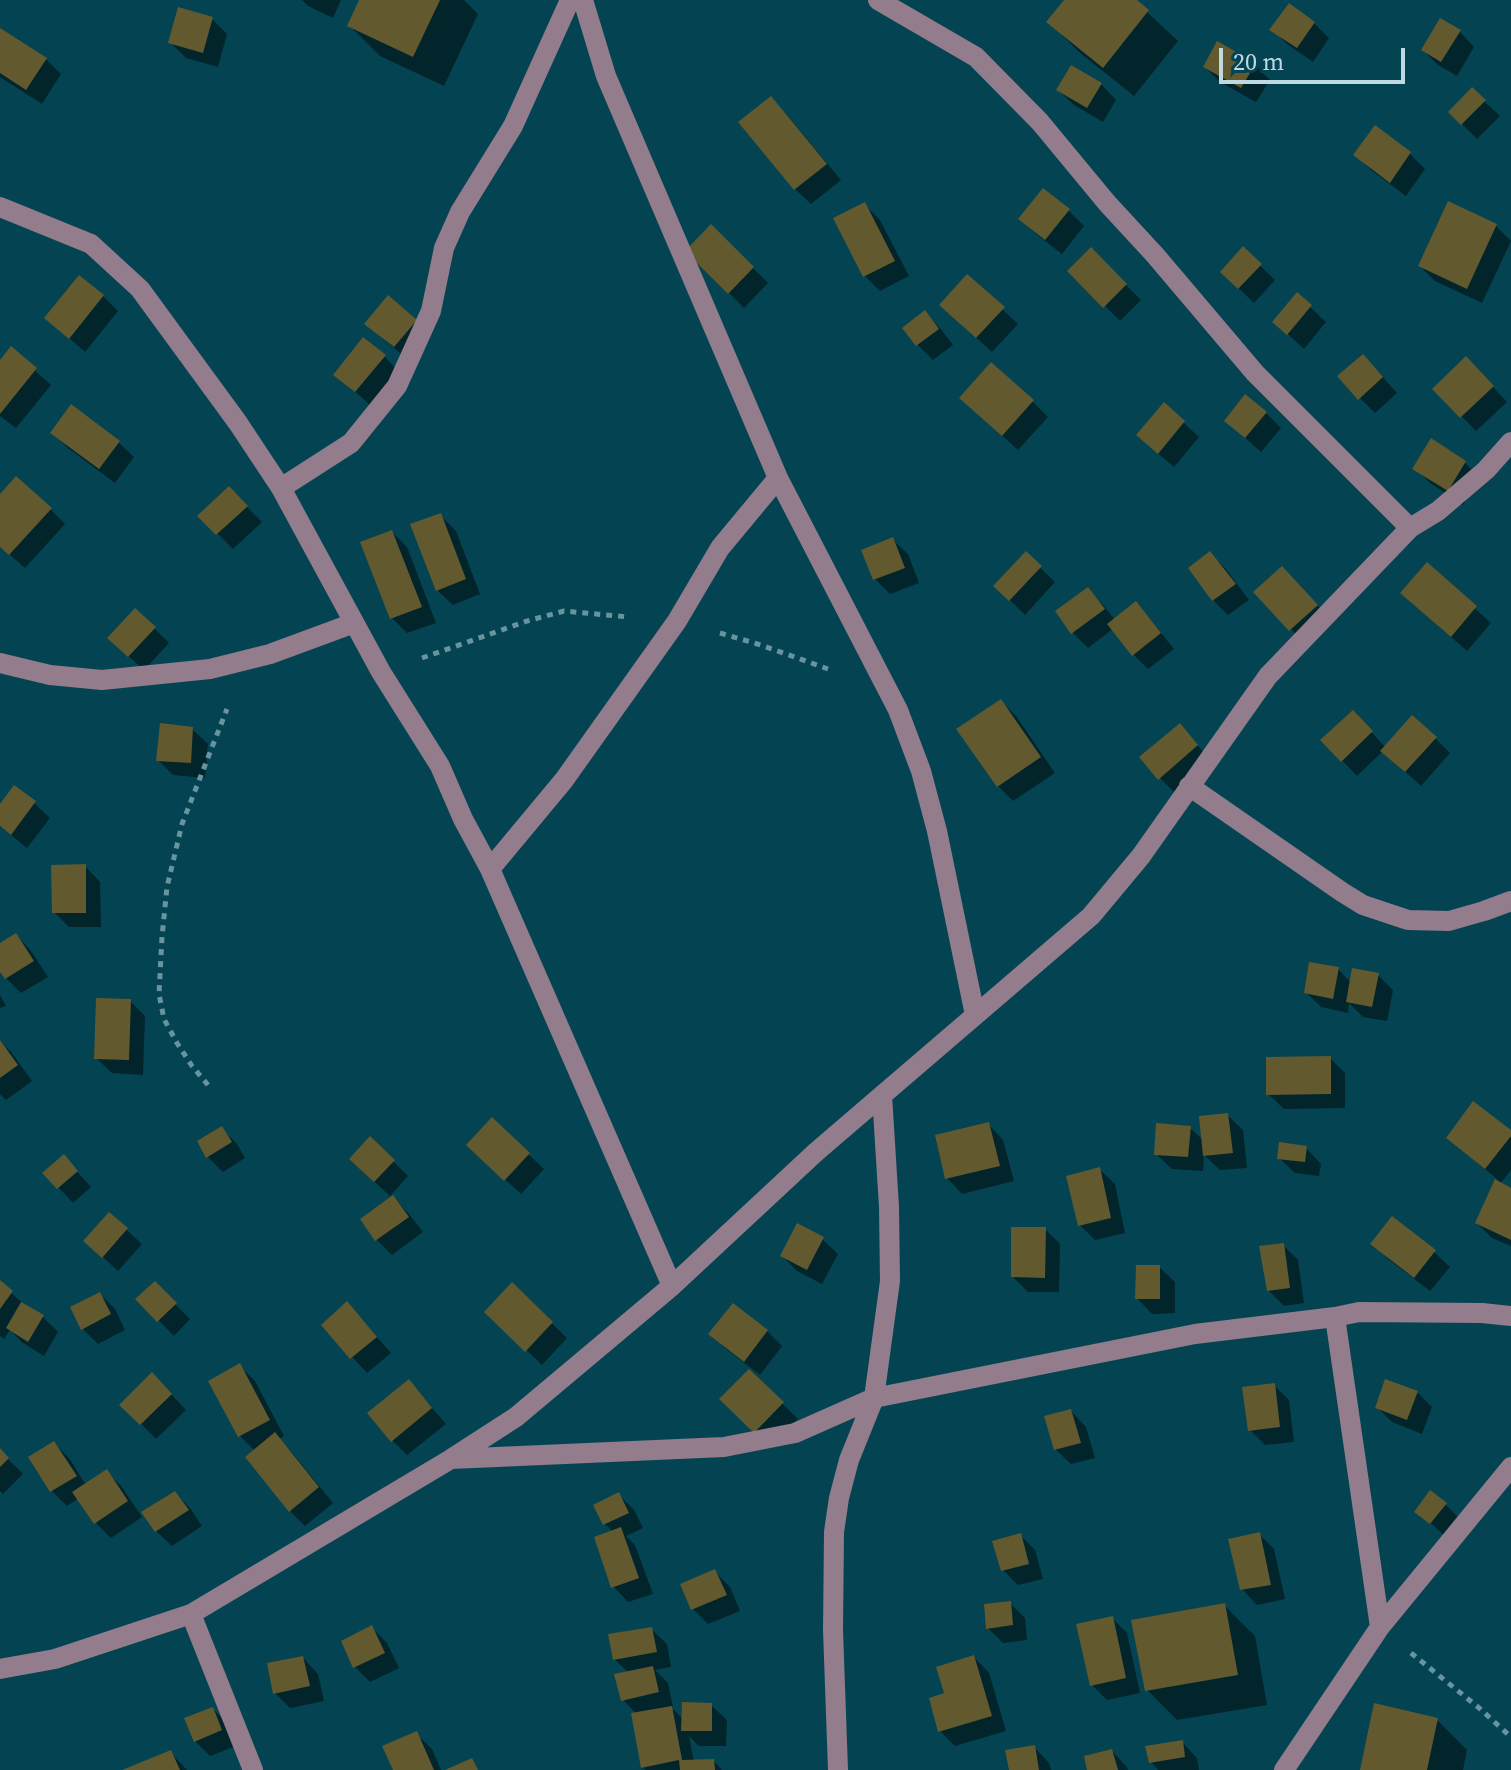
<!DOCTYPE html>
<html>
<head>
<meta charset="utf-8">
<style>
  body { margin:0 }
  #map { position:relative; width:1511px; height:1770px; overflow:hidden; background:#044452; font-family:"Source Serif 4",serif }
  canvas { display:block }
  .scale { position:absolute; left:1219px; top:48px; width:186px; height:36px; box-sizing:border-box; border:4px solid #bed9e1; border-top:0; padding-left:10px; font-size:24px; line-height:28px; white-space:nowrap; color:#bed9e1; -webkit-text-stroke:6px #044452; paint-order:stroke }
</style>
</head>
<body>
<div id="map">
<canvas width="1511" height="1770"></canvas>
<div class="scale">20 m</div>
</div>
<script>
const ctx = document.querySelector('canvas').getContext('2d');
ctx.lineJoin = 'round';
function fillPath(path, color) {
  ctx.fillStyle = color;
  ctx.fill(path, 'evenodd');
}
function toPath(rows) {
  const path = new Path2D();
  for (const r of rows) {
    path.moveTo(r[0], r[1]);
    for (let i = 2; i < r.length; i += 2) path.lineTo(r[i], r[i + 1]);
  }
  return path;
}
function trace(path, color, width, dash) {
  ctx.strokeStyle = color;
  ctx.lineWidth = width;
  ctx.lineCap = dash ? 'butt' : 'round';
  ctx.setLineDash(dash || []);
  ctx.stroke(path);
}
const shadow = toPath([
  [302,0,341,0,333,18,308,6],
  [361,0,464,0,478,14,444,86,380,56,349,25],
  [1067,0,1134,0,1178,41,1134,96,1079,52,1049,22],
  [212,19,227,34,218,67,186,58,170,42],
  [1314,23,1329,38,1313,62,1287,44,1272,29],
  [0,30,46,59,61,74,42,104,0,77],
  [1459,31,1474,47,1457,76,1438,65,1423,50],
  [1255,65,1270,80,1256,102,1220,82,1205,67],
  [1072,67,1101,84,1116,100,1103,122,1074,105,1058,90],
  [1472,90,1500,116,1477,139,1450,112],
  [771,99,786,114,841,180,811,204,795,189,740,123],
  [1375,128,1410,154,1425,169,1406,196,1371,170,1356,155],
  [1043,191,1069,211,1084,226,1062,254,1036,234,1021,219],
  [865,205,880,220,909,276,880,291,865,276,836,219],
  [1496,226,1511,241,1482,303,1435,281,1420,266],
  [712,227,768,283,744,308,688,251],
  [1243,249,1275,280,1254,303,1222,272],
  [1091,250,1141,300,1120,321,1070,271],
  [967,276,1018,324,992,352,957,320],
  [1297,295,1326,322,1304,349,1275,322],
  [103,296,118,311,85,352,47,318],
  [925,313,940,328,953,345,933,360,918,345,905,328],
  [416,321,431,336,410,361,382,338,367,323],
  [11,349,51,385,16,428,0,416,0,363],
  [384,356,399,372,371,406,336,374],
  [1378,372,1397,393,1375,413,1360,398],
  [1481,374,1507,402,1476,431,1435,389],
  [1033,402,1048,417,1018,450,977,413],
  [1164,405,1199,437,1174,467,1154,450],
  [1266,413,1281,428,1261,452,1226,421],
  [52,433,118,442,134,457,115,483,68,448],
  [1465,463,1480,478,1463,505,1430,483,1415,468],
  [229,489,262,522,233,549,200,516],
  [0,497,50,509,65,524,25,568,0,546],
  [440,515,456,531,480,594,453,605,437,590],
  [392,532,407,547,436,623,407,633,392,618],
  [892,539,908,554,919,583,890,594,875,579],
  [1210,553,1225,568,1249,600,1228,615,1213,600],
  [1026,554,1055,582,1025,615,996,586],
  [1427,565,1491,623,1467,651,1418,608],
  [1297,583,1332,621,1306,645,1256,592],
  [1088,590,1103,605,1115,620,1135,604,1150,619,1174,649,1148,669,1133,654,1113,629,1088,648,1072,632],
  [154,628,169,643,144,670,125,653],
  [1001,701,1016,716,1055,773,1013,801,998,786],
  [1180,725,1212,762,1175,793,1160,778],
  [1368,728,1385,747,1435,738,1450,753,1421,786,1383,751,1357,776,1323,740],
  [192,729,208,744,205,778,173,775,158,760],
  [34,803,50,818,27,848,0,826,0,807],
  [85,866,100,882,101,927,69,927,54,912],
  [16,935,31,951,48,977,21,993,6,978,0,969,0,945],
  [1338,969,1351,983,1378,975,1393,990,1387,1021,1363,1017,1349,1003,1348,1013,1321,1007,1306,992],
  [0,995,6,1006,0,1008],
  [130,1001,145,1016,143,1075,112,1073,96,1058],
  [0,1041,11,1052,32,1081,6,1100,0,1094],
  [1330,1058,1345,1073,1345,1108,1284,1109,1268,1094],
  [1227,1115,1243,1130,1247,1168,1220,1170,1204,1155,1203,1171,1172,1169,1156,1154,1190,1128,1203,1140],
  [492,1120,544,1169,521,1194,484,1160],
  [988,1124,1003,1140,1014,1181,962,1194,947,1178],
  [222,1129,237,1144,245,1158,223,1172,208,1157],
  [1511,1133,1511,1170,1500,1184,1511,1190,1511,1246,1492,1238,1477,1223,1497,1179,1464,1152,1448,1137],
  [1306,1148,1321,1164,1319,1176,1295,1173,1279,1158],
  [64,1157,91,1187,73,1203,45,1173],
  [393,1161,408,1176,390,1196,366,1174],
  [1099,1169,1115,1184,1125,1233,1095,1240,1080,1225],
  [393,1197,408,1213,423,1232,392,1255,377,1240],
  [109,1214,142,1244,118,1271,86,1241],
  [1045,1229,1060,1244,1059,1292,1028,1292,1013,1277],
  [822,1239,838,1254,822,1284,797,1271,782,1256],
  [1373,1244,1434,1252,1450,1267,1430,1291,1388,1259],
  [1283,1245,1298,1260,1304,1303,1284,1306,1268,1290],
  [1159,1267,1175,1282,1175,1313,1152,1314,1137,1298],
  [0,1283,28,1308,43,1317,58,1332,44,1356,23,1343,10,1330,4,1339,0,1336],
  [155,1284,190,1319,174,1336,138,1299],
  [512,1285,567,1338,542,1365,487,1312],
  [100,1294,115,1309,125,1330,98,1344,83,1329],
  [361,1319,391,1353,367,1373,323,1325],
  [767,1331,782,1346,760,1375,726,1349,711,1334],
  [240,1366,255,1381,284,1436,279,1439,290,1450,333,1503,305,1526,290,1511,248,1458,255,1451,240,1436],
  [750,1371,798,1419,770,1447,722,1399],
  [409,1382,446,1424,407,1455,392,1440],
  [1274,1385,1289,1400,1294,1442,1265,1445,1250,1430],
  [167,1390,186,1410,156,1439,122,1405],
  [1417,1392,1432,1407,1422,1434,1392,1422,1377,1407],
  [1071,1411,1086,1427,1095,1458,1071,1464,1055,1449],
  [54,1443,69,1458,86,1485,106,1471,121,1486,142,1517,111,1538,96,1523,79,1498,67,1506,52,1491],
  [0,1451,23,1474,3,1494,0,1491],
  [175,1493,190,1508,202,1526,172,1546,156,1531],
  [619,1495,634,1510,643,1528,626,1536,635,1545,653,1594,628,1602,613,1586,613,1532,604,1523],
  [1445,1504,1460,1519,1446,1537,1417,1511],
  [1259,1534,1274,1549,1285,1599,1257,1605,1242,1589],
  [1020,1535,1035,1550,1043,1579,1018,1585,1003,1570],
  [715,1572,730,1587,740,1611,708,1624,693,1609],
  [1010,1603,1025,1618,1027,1640,1003,1643,988,1628],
  [1224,1605,1255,1636,1267,1705,1177,1720,1147,1690],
  [1112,1618,1127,1633,1140,1693,1107,1700,1092,1685],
  [372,1628,387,1643,399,1668,370,1682,355,1667],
  [651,1629,667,1644,671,1667,655,1670,668,1683,673,1707,671,1707,684,1720,711,1705,727,1720,726,1746,699,1746,689,1736,694,1762,714,1761,722,1770,646,1770,642,1767,637,1714,623,1700,629,1673,614,1659],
  [974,1657,989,1673,1006,1731,955,1746,940,1731,947,1694],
  [303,1658,318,1674,324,1701,290,1708,275,1693],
  [213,1709,228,1724,236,1746,210,1756,195,1741],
  [1437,1720,1467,1750,1463,1770,1362,1770],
  [416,1734,432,1749,441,1770,395,1770],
  [1182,1742,1197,1758,1199,1770,1158,1770,1151,1762],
  [1034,1747,1049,1763,1051,1770,1011,1770],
  [1112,1751,1127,1767,1128,1770,1089,1770],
  [170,1752,187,1770,129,1770]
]);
const building = toPath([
  [359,0,440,0,413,57,347,26],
  [1064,0,1137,0,1149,10,1103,68,1046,22],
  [1289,3,1315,22,1297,48,1269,30],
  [178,7,213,17,203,53,168,43],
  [1440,18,1461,30,1441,62,1421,50],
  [0,28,47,58,26,90,0,73],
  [1217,41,1256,63,1241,88,1203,67],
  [1071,65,1102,83,1087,108,1056,90],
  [1472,87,1486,100,1461,125,1448,112],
  [771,96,827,164,794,190,738,122],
  [1375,125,1411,152,1390,183,1353,155],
  [1043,188,1070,209,1045,240,1018,219],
  [1448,201,1497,224,1467,289,1418,266],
  [865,202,895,261,863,277,833,218],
  [711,224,754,267,728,294,685,251],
  [1243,246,1262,264,1238,289,1220,272],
  [1091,247,1127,284,1103,308,1067,271],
  [967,274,1005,307,976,338,939,305],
  [79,275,104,295,69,339,44,318],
  [1297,292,1312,305,1287,335,1272,322],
  [388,295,417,320,394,347,364,324],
  [925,310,939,329,916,346,902,328],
  [363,337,386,355,355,392,333,375],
  [11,346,37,368,0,414,0,360],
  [1363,354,1383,377,1358,400,1337,376],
  [1466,356,1494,386,1460,418,1432,389],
  [991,362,1034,400,1002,436,959,398],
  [1245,394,1267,412,1245,438,1224,421],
  [1164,402,1185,421,1158,454,1136,435],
  [71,404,120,441,99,469,50,433],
  [1431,438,1466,461,1448,491,1412,469],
  [16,476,52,508,9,555,0,547,0,494],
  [229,486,248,506,216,535,197,516],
  [441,513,466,579,436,591,410,524],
  [392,530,422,607,390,619,360,542],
  [893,537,905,568,873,580,861,550],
  [1026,551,1042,566,1009,601,993,586],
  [1210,551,1236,584,1212,601,1188,568],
  [1427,562,1477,606,1451,637,1400,593],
  [1282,566,1318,605,1289,631,1253,592],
  [1088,587,1105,609,1071,634,1055,611],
  [1136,601,1161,633,1132,656,1107,624],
  [135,608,156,627,128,657,107,638],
  [1001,699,1041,757,997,787,956,729],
  [1353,710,1373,731,1341,762,1320,740],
  [1412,715,1437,737,1405,772,1380,751],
  [160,723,193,727,191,763,156,761],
  [1180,723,1198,745,1158,780,1139,757],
  [14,785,36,801,11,835,0,826,0,804],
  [86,864,86,913,52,913,51,865],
  [16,933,34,961,5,979,0,972,0,943],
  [1309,962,1339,967,1333,999,1304,993],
  [1352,968,1379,973,1372,1007,1346,1002],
  [96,998,131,999,129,1060,94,1059],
  [0,1040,18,1065,0,1078],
  [1331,1056,1331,1094,1266,1095,1266,1057],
  [1473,1101,1511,1130,1511,1136,1485,1169,1446,1138],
  [1228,1113,1233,1153,1203,1156,1199,1116],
  [492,1117,530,1153,504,1181,466,1145],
  [989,1122,1000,1166,945,1179,935,1135],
  [1156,1123,1191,1126,1188,1157,1154,1155],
  [222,1126,232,1142,206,1158,197,1141],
  [370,1136,395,1160,374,1182,349,1159],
  [1279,1142,1307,1146,1305,1162,1277,1159],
  [64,1154,78,1171,57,1189,42,1173],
  [1100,1167,1111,1218,1078,1226,1066,1176],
  [1495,1179,1511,1188,1511,1240,1475,1223],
  [393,1195,409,1217,375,1241,360,1219],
  [109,1212,128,1228,102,1258,83,1241],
  [1392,1216,1436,1250,1414,1278,1370,1244],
  [797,1223,824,1237,807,1270,780,1256],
  [1011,1227,1046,1227,1045,1278,1011,1277],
  [1284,1243,1290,1288,1267,1291,1259,1246],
  [1136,1265,1160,1265,1160,1299,1135,1299],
  [0,1280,13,1291,0,1309],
  [155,1281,177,1303,157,1322,135,1299],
  [512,1282,553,1322,525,1352,484,1312],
  [100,1292,111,1314,81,1330,70,1307],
  [347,1301,377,1337,350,1359,321,1325],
  [21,1302,44,1315,28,1342,6,1328],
  [733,1303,768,1330,744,1362,708,1334],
  [240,1363,270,1420,238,1437,208,1381],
  [749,1369,784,1402,754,1433,719,1399],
  [152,1372,172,1394,140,1425,119,1405],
  [409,1379,432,1408,391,1442,367,1413],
  [1385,1379,1418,1391,1407,1420,1375,1408],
  [1275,1383,1280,1427,1248,1431,1242,1387],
  [1071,1409,1081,1443,1054,1450,1044,1416],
  [275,1432,319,1487,289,1512,245,1457],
  [54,1441,77,1476,50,1492,28,1457],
  [0,1448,9,1458,0,1467],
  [107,1469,128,1501,94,1524,72,1492],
  [1430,1490,1447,1503,1430,1524,1414,1512],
  [175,1491,189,1510,155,1532,141,1512],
  [619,1492,629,1513,603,1525,593,1505],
  [621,1527,639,1578,611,1588,594,1537],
  [1260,1532,1271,1585,1240,1590,1228,1539],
  [1021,1533,1029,1564,1001,1571,992,1541],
  [715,1569,727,1595,691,1610,680,1584],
  [1011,1601,1013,1625,986,1629,984,1604],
  [1225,1603,1238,1675,1145,1691,1131,1620],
  [1113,1616,1126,1678,1090,1686,1076,1624],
  [372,1625,385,1653,353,1668,341,1641],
  [652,1627,657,1652,613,1660,608,1634],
  [974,1655,992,1716,938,1732,929,1698,944,1693,936,1667],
  [303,1656,310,1686,273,1694,267,1663],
  [653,1666,659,1692,621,1701,614,1674],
  [682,1702,712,1703,712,1731,681,1731],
  [1374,1703,1438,1718,1427,1770,1360,1770],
  [672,1706,682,1760,714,1759,715,1770,680,1770,679,1760,641,1768,631,1713],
  [213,1707,222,1730,194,1742,184,1718],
  [417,1731,434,1770,393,1770,382,1746],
  [1183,1740,1185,1757,1149,1763,1145,1746],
  [1035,1745,1039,1770,1009,1770,1005,1750],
  [1112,1749,1118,1770,1087,1770,1084,1756],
  [171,1750,180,1770,122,1770],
  [472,1758,478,1770,445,1770]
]);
const path = toPath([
  [720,633,761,645,828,669],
  [422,658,527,621,564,611,628,617],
  [208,1085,192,1066,177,1043,164,1019,159,994,162,937,167,887,182,824,227,709],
  [1411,1653,1478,1707,1511,1737]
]);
const minor = toPath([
  [583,0,606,76,778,478,898,710,921,771,937,831,975,1015],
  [878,0,976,57,1040,122,1107,203,1155,255,1255,373,1410,528],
  [0,207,91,244,140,289,238,423,281,488,381,672,440,766,463,819,490,869,672,1286],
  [281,488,351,443,397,386,431,311,444,248,460,212,513,126,570,0],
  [0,663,50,675,102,680,210,669,270,654,354,623],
  [1189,786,1342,892,1363,905,1408,920,1449,921,1484,911,1511,901],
  [490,869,564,780,677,621,720,548,778,478],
  [1335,1317,1380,1627],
  [451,1459,724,1447,795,1433,874,1398,1195,1334,1335,1317,1359,1312,1482,1313,1511,1316],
  [191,1614,253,1770],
  [0,1669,55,1659,191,1614,451,1459,516,1417,672,1286,816,1152,1091,916,1141,856,1268,676,1410,528,1438,511,1486,470,1511,442],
  [838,1770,833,1630,834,1532,839,1498,849,1460,874,1398,890,1281,889,1207,882,1095],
  [1284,1770,1380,1627,1511,1467]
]);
fillPath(shadow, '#0007');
fillPath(building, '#62592e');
trace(path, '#68949f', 5, [6, 6]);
trace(minor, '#937c8c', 20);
</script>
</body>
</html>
